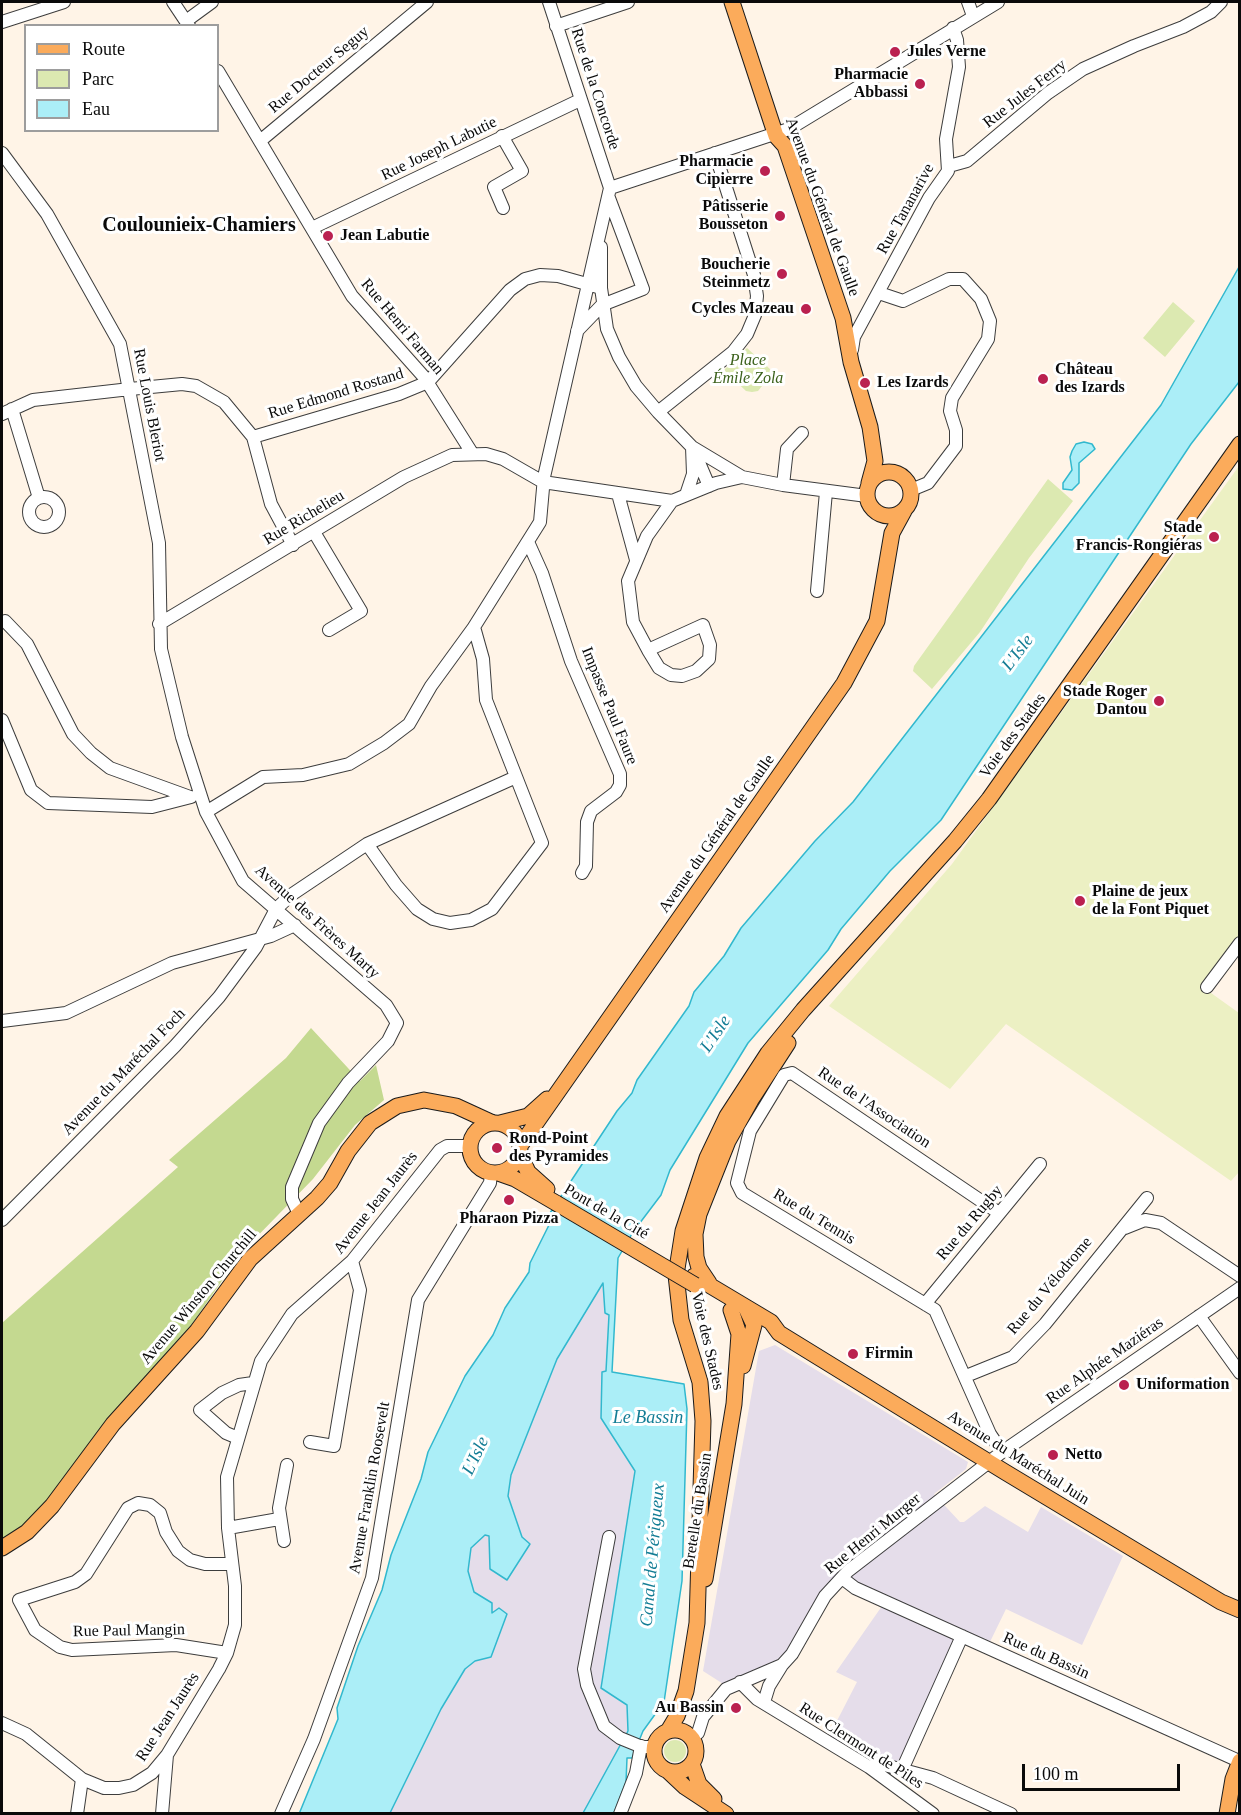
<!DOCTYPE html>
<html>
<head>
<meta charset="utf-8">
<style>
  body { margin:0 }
  #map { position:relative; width:1241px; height:1815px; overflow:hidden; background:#fff4e7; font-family:Georgia,serif }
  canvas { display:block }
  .frame { position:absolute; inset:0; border:3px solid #0a0a0a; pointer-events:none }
  .legend { position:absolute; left:24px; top:24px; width:195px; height:108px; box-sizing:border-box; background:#fff; border:2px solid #9d9d9d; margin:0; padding:8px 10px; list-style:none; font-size:18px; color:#0a0a0a }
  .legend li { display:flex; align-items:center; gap:12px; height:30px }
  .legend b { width:30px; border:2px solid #9d9d9d }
  .scale { position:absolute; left:1022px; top:1764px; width:158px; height:27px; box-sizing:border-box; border:3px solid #0a0a0a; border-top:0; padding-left:8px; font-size:18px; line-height:21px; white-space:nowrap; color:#0a0a0a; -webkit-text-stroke:4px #fff; paint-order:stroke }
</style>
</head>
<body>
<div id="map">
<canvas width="1241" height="1815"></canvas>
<div class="frame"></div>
<ul class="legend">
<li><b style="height:8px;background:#fbab5b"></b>Route</li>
<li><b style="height:16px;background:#dce9b1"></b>Parc</li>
<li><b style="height:16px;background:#abeef7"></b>Eau</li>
</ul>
<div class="scale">100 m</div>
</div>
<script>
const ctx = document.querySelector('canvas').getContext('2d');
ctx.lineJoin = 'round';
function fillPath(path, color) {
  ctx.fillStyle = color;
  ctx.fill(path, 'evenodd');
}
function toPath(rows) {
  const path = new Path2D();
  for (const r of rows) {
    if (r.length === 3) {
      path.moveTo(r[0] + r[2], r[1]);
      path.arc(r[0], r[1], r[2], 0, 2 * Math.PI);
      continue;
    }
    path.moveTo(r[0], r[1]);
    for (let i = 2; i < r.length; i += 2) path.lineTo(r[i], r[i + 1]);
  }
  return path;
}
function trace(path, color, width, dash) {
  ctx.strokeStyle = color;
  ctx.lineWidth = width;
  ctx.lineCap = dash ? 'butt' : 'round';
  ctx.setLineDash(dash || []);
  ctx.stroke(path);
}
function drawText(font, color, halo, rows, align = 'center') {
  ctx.font = font + ' Georgia,serif';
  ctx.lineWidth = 6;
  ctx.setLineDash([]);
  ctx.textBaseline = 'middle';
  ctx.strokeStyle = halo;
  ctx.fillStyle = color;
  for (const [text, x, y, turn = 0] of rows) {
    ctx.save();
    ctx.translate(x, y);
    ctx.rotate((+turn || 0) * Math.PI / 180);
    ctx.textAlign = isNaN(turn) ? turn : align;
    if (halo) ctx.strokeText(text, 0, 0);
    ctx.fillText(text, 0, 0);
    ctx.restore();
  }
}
const industrial = toPath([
  [603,1282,605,1313,609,1314,606,1372,602,1372,601,1418,635,1471,601,1688,627,1705,628,1731,583,1813,390,1814,441,1709,465,1669,475,1661,505,1621,492,1613,491,1603,474,1592,468,1571,471,1548,485,1535,490,1536,490,1569,507,1580,530,1544,522,1537,508,1495,511,1475,557,1359],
  [775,1345,968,1462,966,1469,934,1494,960,1522,964,1522,985,1506,1028,1532,1041,1507,1123,1556,1082,1645,1006,1609,987,1648,962,1635,900,1773,824,1746,857,1682,836,1672,882,1606,840,1581,784,1660,728,1687,703,1671,759,1351]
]);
const green = toPath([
  [1173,302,1195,321,1165,357,1143,338],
  [747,348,771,370,770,376,758,391,752,392,746,391,724,370],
  [1048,479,1073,501,1029,558,980,632,932,689,913,671,914,666],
  [675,1751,11]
]);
const forest = toPath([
  [311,1028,360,1081,376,1065,384,1100,355,1125,313,1179,242,1252,192,1324,105,1424,46,1505,23,1527,2,1539,2,1323,178,1167,169,1160,286,1058]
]);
const pitch = toPath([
  [1239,466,1239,938,1204,988,1239,1013,1239,1172,1231,1181,1006,1024,950,1089,829,1006,952,864]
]);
const water = toPath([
  [1239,267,1239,382,1191,444,941,820,890,871,841,929,828,950,748,1043,670,1170,661,1195,633,1232,618,1258,612,1372,684,1384,687,1409,682,1581,664,1702,643,1731,632,1758,627,1758,626,1782,614,1813,583,1813,628,1731,627,1705,601,1688,635,1471,601,1418,602,1372,606,1371,609,1315,605,1313,603,1283,557,1359,511,1475,508,1496,522,1537,530,1544,507,1580,490,1569,489,1536,485,1535,471,1548,468,1571,474,1592,492,1603,492,1613,499,1608,507,1614,491,1657,475,1661,465,1669,441,1709,390,1813,299,1814,338,1719,337,1708,358,1646,382,1590,391,1555,421,1479,428,1452,465,1376,493,1335,505,1308,529,1272,530,1263,550,1223,546,1220,550,1213,617,1111,632,1093,637,1080,689,1006,694,992,724,956,741,928,815,841,853,802,1161,405,1239,267],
  [1084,442,1092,444,1095,449,1079,463,1079,483,1072,490,1063,489,1063,483,1072,470,1070,457,1072,451,1076,444,1084,442]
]);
const minor = toPath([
  [173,2,189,26],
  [968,2,973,16],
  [186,21,212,2],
  [2,22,64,2],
  [556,26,628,2],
  [218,71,352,296,424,377,472,453],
  [502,136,522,171,494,187,503,208],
  [260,141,427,2],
  [2,153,47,214,120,344,159,543,161,649,182,737,206,812,243,881,386,1005,397,1023,388,1041,348,1083,319,1123,292,1187,292,1199,299,1214],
  [715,153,754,275,757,296,755,315,747,334,733,352,658,412,692,447,742,477,783,485,867,496],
  [949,166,967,161,1048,93,1083,69,1134,46,1183,27,1211,12,1221,2],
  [610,188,789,129,998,2],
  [312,228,580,100],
  [601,288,601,247],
  [879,293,903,301,949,279,963,279,981,299,990,321,988,339,952,398,950,411,956,430,956,446,928,483,911,490],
  [577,331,602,305,643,289,609,198],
  [852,350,854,337,929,198,948,171,946,139,959,67,957,40,953,28],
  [12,409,39,498],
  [2,414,33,400,130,389,182,384,196,386,224,402,253,437,271,504,293,545],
  [253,437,399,394,428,382,510,290,525,279,540,275,558,276,601,288,607,329,619,357,636,386,658,412],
  [695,453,709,486],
  [783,485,787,449,802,433],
  [618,494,636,560],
  [686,495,693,474,692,447],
  [44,512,15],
  [314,532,361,611,329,630],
  [529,544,542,573,571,661,620,774,620,785,616,792,591,811,587,822,586,866,582,873],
  [817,591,826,492],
  [5,621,27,644,73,734,91,753,110,768,190,797],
  [159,624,404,477,452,455,486,454,503,459,543,482,672,501],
  [648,650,703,625,710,645,709,659,696,671,682,676,671,675,659,668,648,650,633,622,628,581,647,536,672,501,716,483,742,477],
  [2,720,31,790,48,803,152,807,191,797],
  [206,812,263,777,303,775,349,764,384,743,409,724,431,686,474,627],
  [367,844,396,885,417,909,433,919,450,923,471,920,492,909,542,843,486,700,483,659,474,627,540,522,544,477,610,188,549,2],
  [1207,987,1240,943],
  [2,1021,66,1013,172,963,271,936,295,925],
  [999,1213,792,1073,784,1075,750,1131,737,1183,742,1193,935,1310,990,1434,1002,1452],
  [2,1220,175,1046,219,997,256,947,276,909,291,895,367,844,516,777],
  [1125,1228,1145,1220,1161,1223,1240,1276],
  [925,1304,1040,1164],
  [1199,1316,1240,1373],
  [966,1376,1013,1357,1045,1324,1147,1198],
  [238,1438,226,1433,200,1410,222,1393,239,1385,253,1383],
  [310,1442,334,1446,360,1290,352,1261],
  [228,1528,279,1519],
  [609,1537,584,1669,587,1685,604,1726,620,1738,642,1747,654,1747],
  [284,1541,279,1508,287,1465],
  [842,1578,855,1588,1239,1761],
  [227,1653,176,1645,72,1650,60,1647,35,1630,19,1600,75,1582,86,1574,128,1508,138,1503,150,1505,160,1513,166,1532,178,1551,190,1560,205,1564,232,1564],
  [740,1682,757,1699,869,1767,933,1814],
  [765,1699,769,1686,782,1665],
  [2,1723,26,1734,82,1779,104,1788,119,1788,133,1785,152,1773,167,1755,219,1669,227,1653,235,1625,235,1586,228,1528,227,1477,261,1361,292,1314,352,1261,440,1150,447,1146,470,1146],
  [692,1737,698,1733,703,1717,726,1689,782,1665,792,1654,825,1596,848,1571,1002,1452,1240,1288],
  [869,1767,881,1764,933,1778,1011,1814],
  [902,1770,962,1636],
  [77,1814,82,1779],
  [162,1814,167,1755],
  [281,1814,314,1739,372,1578,418,1300,490,1183,491,1173],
  [620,1814,636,1773,641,1746]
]);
const major = toPath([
  [732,2,776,136,785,146,843,318,851,362,870,427,875,461,869,483],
  [889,494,22],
  [495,1148,25],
  [500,1123,528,1116,547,1099],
  [520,1146,844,683,877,621,892,533,904,511],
  [520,1154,528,1172,547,1189],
  [498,1173,515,1179,556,1203],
  [694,1276,771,1322,779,1333,1005,1472,1221,1602,1240,1610],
  [709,1283,699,1268,696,1257,695,1234,699,1214,728,1141,751,1100,788,1043],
  [743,1366,754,1325,746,1308],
  [2,1548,27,1532,52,1506,113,1424,197,1331,250,1259,317,1198,330,1183,348,1151,370,1123,397,1106,424,1100,456,1106,493,1123],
  [705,1579,734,1404,739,1334,731,1310],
  [675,1751,21],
  [668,1731,677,1716,686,1691,697,1623,703,1421,700,1382,681,1320,676,1275,683,1231,707,1158,727,1116,768,1053,803,1010,955,841,989,799,1240,444],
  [692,1764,699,1784,714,1799],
  [668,1771,685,1787,726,1814],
  [1227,1814,1233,1779,1240,1761]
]);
const majorBridge = toPath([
  [556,1203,695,1285]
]);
const markers = [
  [895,52,6,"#ba2150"],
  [920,84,6,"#ba2150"],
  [765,171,6,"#ba2150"],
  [780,216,6,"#ba2150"],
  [328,236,6,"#ba2150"],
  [782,274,6,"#ba2150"],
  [806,309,6,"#ba2150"],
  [1043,379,6,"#ba2150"],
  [865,383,6,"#ba2150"],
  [1214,537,6,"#ba2150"],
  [1159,701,6,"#ba2150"],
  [1080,901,6,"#ba2150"],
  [497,1148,6,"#ba2150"],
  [509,1200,6,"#ba2150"],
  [853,1354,6,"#ba2150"],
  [1124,1385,6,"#ba2150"],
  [1053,1455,6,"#ba2150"],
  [736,1708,6,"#ba2150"]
];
const poiNames = [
  ["Jules Verne",907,52],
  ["Pharmacie",908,75,"right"],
  ["Abbassi",908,93,"right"],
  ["Pharmacie",753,162,"right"],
  ["Cipierre",753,180,"right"],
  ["Pâtisserie",768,207,"right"],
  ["Bousseton",768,225,"right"],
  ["Jean Labutie",340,236],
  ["Boucherie",770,265,"right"],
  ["Steinmetz",770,283,"right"],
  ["Cycles Mazeau",794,309,"right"],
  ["Château",1055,370],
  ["des Izards",1055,388],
  ["Les Izards",877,383],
  ["Stade",1202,528,"right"],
  ["Francis-Rongiéras",1202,546,"right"],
  ["Stade Roger",1147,692,"right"],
  ["Dantou",1147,710,"right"],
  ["Plaine de jeux",1092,892],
  ["de la Font Piquet",1092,910],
  ["Rond-Point",509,1139],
  ["des Pyramides",509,1157],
  ["Pharaon Pizza",509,1219,"center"],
  ["Firmin",865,1354],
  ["Uniformation",1136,1385],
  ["Netto",1065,1455],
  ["Au Bassin",724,1708,"right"]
];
const streetNames = [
  ["Rue Docteur Seguy",319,70,-40],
  ["Rue de la Concorde",595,89,72],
  ["Rue Jules Ferry",1025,94,-38],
  ["Rue Joseph Labutie",439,149,-26],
  ["Avenue du Général de Gaulle",822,207,70],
  ["Rue Tananarive",906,209,-61],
  ["Rue Henri Farman",402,327,50],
  ["Rue Edmond Rostand",336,394,-17],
  ["Rue Louis Bleriot",149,405,79],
  ["Rue Richelieu",304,518,-31],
  ["Impasse Paul Faure",609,706,68],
  ["Voie des Stades",1013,736,-54],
  ["Avenue du Général de Gaulle",717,834,-55],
  ["Avenue des Frères Marty",317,922,42],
  ["Avenue du Maréchal Foch",124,1072,-46],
  ["Rue de l'Association",874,1108,34],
  ["Avenue Jean Jaurès",376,1203,-52],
  ["Pont de la Cité",606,1212,30],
  ["Rue du Tennis",814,1217,31],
  ["Rue du Rugby",970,1223,-50],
  ["Rue du Vélodrome",1050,1286,-50],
  ["Avenue Winston Churchill",199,1297,-50],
  ["Voie des Stades",707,1341,77],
  ["Rue Alphée Maziéras",1105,1361,-35],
  ["Avenue du Maréchal Juin",1018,1458,32],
  ["Avenue Franklin Roosevelt",370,1488,-80],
  ["Bretelle du Bassin",698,1511,-81],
  ["Rue Henri Murger",873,1534,-39],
  ["Rue Paul Mangin",129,1631,-1],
  ["Rue du Bassin",1046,1656,24],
  ["Rue Jean Jaurès",168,1717,-57],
  ["Rue Clermont de Piles",861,1746,33]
];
const parkNames = [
  ["Place",748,361],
  ["Émile Zola",748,379]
];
const waterNames = [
  ["L'Isle",1018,653,-53],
  ["L'Isle",716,1034,-56],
  ["Le Bassin",648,1418],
  ["L'Isle",476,1456,-65],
  ["Canal de Périgueux",653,1555,-85]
];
const quarterNames = [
  ["Coulounieix-Chamiers",199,226]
];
fillPath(industrial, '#e5ddea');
fillPath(green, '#dce9b1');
fillPath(forest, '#c4d990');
fillPath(pitch, '#ecf0c3');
fillPath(water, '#abeef7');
trace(water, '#31b8ce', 1.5);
trace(minor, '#3d3d3d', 14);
trace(major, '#1b1b1b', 17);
trace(minor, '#fff', 12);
trace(major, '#fbab5b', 15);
trace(majorBridge, '#1b1b1b', 17, []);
trace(majorBridge, '#fbab5b', 15);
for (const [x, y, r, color] of markers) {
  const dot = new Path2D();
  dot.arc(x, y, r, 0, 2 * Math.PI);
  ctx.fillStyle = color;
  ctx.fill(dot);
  trace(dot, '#fff', 2);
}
drawText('bold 16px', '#0a0a0a', '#fff', poiNames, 'left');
drawText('16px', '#0a0a0a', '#fff', streetNames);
drawText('italic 16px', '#3b611b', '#fff', parkNames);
drawText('italic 18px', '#137d95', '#fff', waterNames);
drawText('bold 20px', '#0a0a0a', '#fff', quarterNames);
</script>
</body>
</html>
